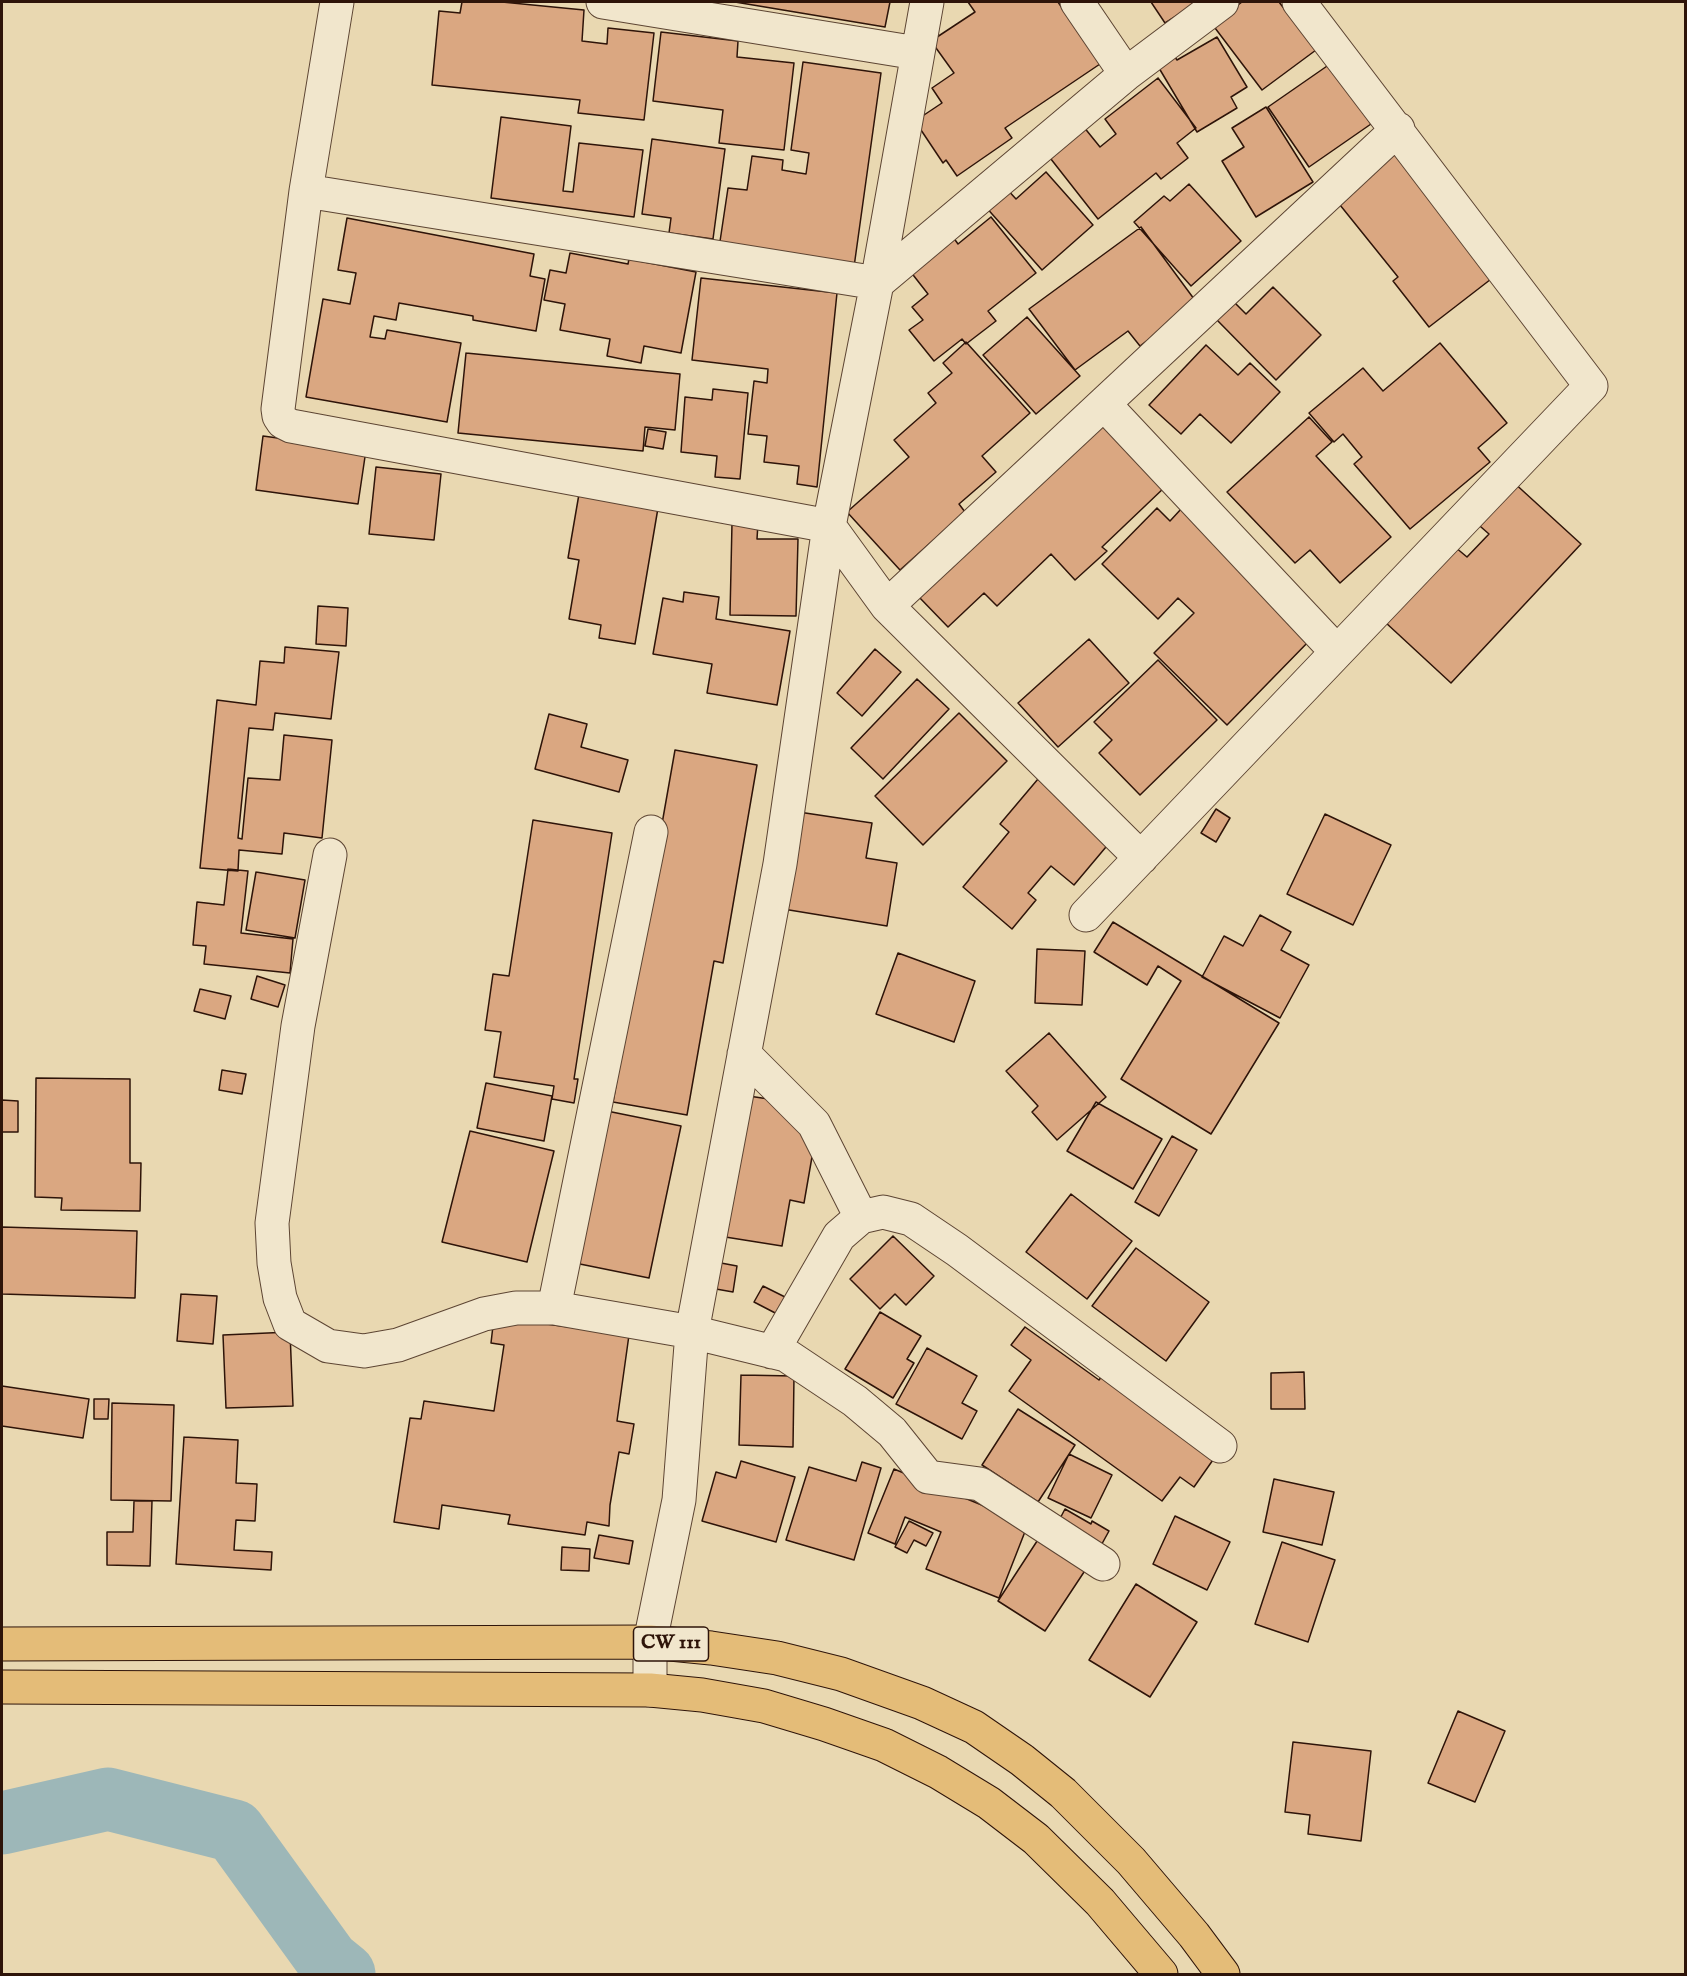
<!DOCTYPE html>
<html>
<head>
<meta charset="utf-8">
<style>
  body { margin:0 }
  #map { position:relative; width:1687px; height:1976px; overflow:hidden; background:#e9d8b1; font-family:"IM FELL English",serif }
  canvas { display:block }
  .frame { position:absolute; inset:0; border:3px solid #2e1409; pointer-events:none }
</style>
</head>
<body>
<div id="map">
<canvas width="1687" height="1976"></canvas>
<div class="frame"></div>
</div>
<script>
const ctx = document.querySelector('canvas').getContext('2d');
ctx.lineJoin = 'round';
function toPath(rows) {
  const path = new Path2D();
  for (const r of rows) {
    path.moveTo(r[0], r[1]);
    for (let i = 2; i < r.length; i += 2) path.lineTo(r[i], r[i + 1]);
  }
  return path;
}
function trace(path, color, width, dash) {
  ctx.strokeStyle = color;
  ctx.lineWidth = width;
  ctx.lineCap = dash ? 'butt' : 'round';
  ctx.setLineDash(dash || []);
  ctx.stroke(path);
}
function fillPath(path, color) {
  ctx.fillStyle = color;
  ctx.fill(path, 'evenodd');
}
function drawText(font, color, halo, rows, align = 'center') {
  ctx.font = font + ' "IM FELL English",serif';
  ctx.lineWidth = 4.5;
  ctx.setLineDash([]);
  ctx.textBaseline = 'middle';
  ctx.strokeStyle = halo;
  ctx.fillStyle = color;
  for (const [text, x, y, turn = 0] of rows) {
    ctx.save();
    ctx.translate(x, y);
    ctx.rotate((+turn || 0) * Math.PI / 180);
    ctx.textAlign = isNaN(turn) ? turn : align;
    if (halo) ctx.strokeText(text, 0, 0);
    ctx.fillText(text, 0, 0);
    ctx.restore();
  }
}
const river = toPath([
  [2,1823,108,1799,234,1831,328,1961,344,1974]
]);
const building = toPath([
  [462,2,502,2,584,10,582,41,607,44,608,28,654,33,644,120,578,113,580,100,432,85,439,11,460,13,462,2],
  [735,2,890,2,885,27,735,2],
  [968,2,1058,2,1100,64,1005,128,1012,138,957,176,946,160,943,163,915,121,942,103,932,88,954,73,931,41,975,12,968,2],
  [1151,2,1199,2,1165,23,1151,2],
  [1242,2,1279,2,1316,50,1262,90,1212,24,1242,2],
  [661,32,738,41,737,57,794,63,784,150,719,143,723,110,653,101,661,32],
  [1217,37,1247,87,1231,97,1237,108,1197,132,1156,63,1172,53,1177,60,1217,37],
  [803,62,881,73,854,267,719,248,728,188,747,190,752,156,783,160,782,170,806,174,809,153,791,150,803,62],
  [1330,64,1371,124,1309,167,1268,107,1330,64],
  [1158,78,1196,128,1177,143,1188,158,1161,179,1156,173,1098,219,1047,154,1083,126,1100,147,1116,134,1105,119,1158,78],
  [1266,107,1313,182,1256,217,1222,161,1244,147,1232,128,1266,107],
  [501,117,571,126,563,191,573,192,579,143,643,150,634,217,491,198,501,117],
  [652,139,725,149,713,239,669,233,671,218,642,214,652,139],
  [1398,151,1495,276,1429,327,1393,281,1398,277,1336,200,1398,151],
  [1046,172,1093,225,1042,270,984,205,1005,187,1016,199,1046,172],
  [1189,184,1241,241,1191,286,1134,222,1164,196,1170,201,1189,184],
  [991,217,1036,273,988,311,996,321,966,344,962,339,934,361,909,330,923,320,912,307,928,294,910,271,953,237,958,244,991,217],
  [347,218,534,254,530,276,545,279,536,331,473,320,473,316,399,303,396,320,374,316,370,337,385,339,387,330,461,343,447,422,306,397,323,299,350,304,356,273,338,270,347,218],
  [1141,227,1197,303,1140,346,1128,331,1075,370,1029,309,1141,227],
  [570,253,628,264,629,259,696,272,681,353,644,346,641,363,607,356,610,339,560,330,565,304,544,300,550,270,566,273,570,253],
  [701,278,837,293,817,487,797,484,799,466,764,462,767,436,748,434,754,381,767,383,768,369,692,360,701,278],
  [1273,287,1321,335,1276,380,1217,320,1235,303,1246,314,1273,287],
  [1027,317,1080,376,1036,414,983,355,1027,317],
  [966,342,1030,413,982,456,996,472,959,504,965,512,900,570,847,512,909,457,894,440,936,403,928,393,952,373,943,363,966,342],
  [1440,343,1507,423,1478,448,1490,462,1410,529,1354,464,1362,457,1343,434,1334,442,1309,413,1363,368,1383,391,1440,343],
  [1206,345,1238,375,1250,363,1280,392,1231,443,1200,414,1181,434,1149,405,1206,345],
  [466,353,680,374,675,430,645,427,643,451,458,433,466,353],
  [713,389,748,393,740,479,715,477,717,456,681,452,685,397,712,400,713,389],
  [1309,417,1332,442,1316,456,1391,537,1340,583,1310,550,1295,563,1227,492,1309,417],
  [1104,421,1166,486,1102,547,1107,551,1075,580,1051,554,997,606,984,593,948,627,918,596,1104,421],
  [648,429,666,432,663,449,645,446,648,429],
  [263,436,366,450,358,504,256,490,263,436],
  [376,467,441,474,434,540,369,534,376,467],
  [1511,480,1581,544,1451,683,1385,622,1455,547,1467,557,1489,534,1473,520,1511,480],
  [579,494,658,508,635,644,599,638,601,625,569,619,579,560,568,558,579,494],
  [1157,508,1170,521,1182,508,1312,638,1227,725,1154,653,1194,613,1178,598,1158,619,1102,564,1157,508],
  [732,523,758,523,757,539,798,539,796,616,730,615,732,523],
  [684,592,719,597,716,619,790,631,777,705,707,693,712,664,653,654,663,598,683,602,684,592],
  [318,606,348,608,346,646,316,644,318,606],
  [1089,639,1129,683,1058,747,1018,703,1089,639],
  [285,647,339,652,331,719,275,713,273,730,249,728,238,838,242,839,248,778,280,780,284,735,332,740,322,838,284,833,282,854,239,850,238,871,200,868,217,700,256,705,260,661,284,663,285,647],
  [875,649,901,672,862,716,837,693,875,649],
  [1158,660,1217,720,1140,795,1099,753,1112,740,1094,722,1158,660],
  [917,679,949,709,883,779,851,748,917,679],
  [959,713,1007,761,923,845,875,796,959,713],
  [549,714,587,724,581,747,628,760,619,792,535,769,549,714],
  [675,750,757,765,723,963,714,961,687,1115,613,1102,675,750],
  [1038,779,1111,841,1074,885,1051,866,1028,893,1036,900,1012,929,963,887,1009,832,1000,824,1038,779],
  [1216,809,1230,818,1216,842,1201,833,1216,809],
  [792,811,872,823,866,858,897,863,887,926,777,908,792,811],
  [1325,814,1391,845,1353,925,1287,894,1325,814],
  [533,820,612,833,574,1079,578,1079,574,1103,552,1099,554,1086,494,1077,501,1032,485,1030,493,974,509,976,533,820],
  [228,869,248,871,241,933,293,939,290,973,204,964,206,946,193,945,197,902,224,905,228,869],
  [256,872,305,880,295,938,246,930,256,872],
  [1260,915,1291,932,1281,950,1309,965,1280,1018,1202,977,1224,936,1243,946,1260,915],
  [1113,922,1279,1023,1211,1134,1121,1079,1181,981,1158,966,1147,985,1094,952,1113,922],
  [1037,949,1085,951,1082,1005,1035,1003,1037,949],
  [898,953,975,981,954,1042,876,1014,898,953],
  [257,976,285,985,278,1007,251,999,257,976],
  [200,989,231,996,225,1019,194,1011,200,989],
  [1049,1033,1106,1097,1057,1140,1032,1112,1038,1106,1006,1071,1049,1033],
  [222,1070,246,1074,242,1094,219,1090,222,1070],
  [36,1078,130,1079,130,1163,141,1163,140,1211,61,1210,62,1198,35,1197,36,1078],
  [486,1083,552,1096,544,1141,477,1128,486,1083],
  [742,1095,795,1103,817,1128,804,1203,790,1200,782,1246,719,1236,742,1095],
  [2,1100,18,1101,18,1132,2,1132,2,1100],
  [1096,1102,1162,1139,1133,1189,1067,1151,1096,1102],
  [602,1110,681,1126,649,1278,570,1262,602,1110],
  [470,1131,554,1151,527,1262,442,1242,470,1131],
  [1172,1136,1197,1150,1159,1216,1135,1202,1172,1136],
  [1071,1194,1132,1241,1087,1299,1026,1252,1071,1194],
  [2,1227,137,1231,135,1298,2,1294,2,1227],
  [893,1236,934,1276,906,1305,895,1294,880,1309,850,1279,893,1236],
  [1136,1248,1209,1302,1166,1361,1092,1306,1136,1248],
  [721,1263,737,1266,733,1292,716,1289,721,1263],
  [763,1286,789,1299,781,1316,754,1302,763,1286],
  [181,1294,217,1296,213,1344,177,1341,181,1294],
  [880,1312,921,1336,907,1359,914,1363,893,1398,845,1369,880,1312],
  [494,1317,629,1335,617,1421,634,1424,629,1454,619,1452,610,1505,609,1526,587,1522,585,1535,508,1524,510,1515,442,1505,439,1529,394,1522,410,1418,421,1419,424,1401,494,1411,504,1345,491,1343,494,1317],
  [1025,1327,1099,1380,1102,1376,1215,1457,1194,1487,1180,1477,1162,1501,1009,1391,1031,1360,1011,1345,1025,1327],
  [290,1332,293,1406,226,1408,223,1335,290,1332],
  [927,1348,977,1376,962,1403,977,1411,962,1439,896,1404,927,1348],
  [1304,1372,1305,1409,1271,1409,1271,1373,1304,1372],
  [741,1375,794,1376,793,1447,739,1445,741,1375],
  [2,1386,89,1399,83,1438,2,1426,2,1386],
  [94,1399,109,1399,108,1419,94,1419,94,1399],
  [112,1403,174,1405,171,1501,111,1500,112,1403],
  [1018,1409,1075,1445,1038,1502,982,1465,1018,1409],
  [184,1437,238,1440,236,1483,257,1484,255,1521,236,1520,234,1550,272,1552,271,1570,176,1564,184,1437],
  [1069,1454,1112,1475,1091,1518,1048,1498,1069,1454],
  [741,1461,795,1477,776,1542,702,1521,716,1472,736,1478,741,1461],
  [862,1462,881,1468,854,1560,786,1540,809,1467,856,1481,862,1462],
  [894,1469,1028,1524,999,1598,926,1569,941,1532,905,1517,895,1544,868,1533,894,1469],
  [1274,1479,1334,1492,1322,1545,1263,1532,1274,1479],
  [134,1501,152,1501,150,1566,107,1565,107,1532,133,1532,134,1501],
  [1065,1509,1091,1524,1092,1521,1109,1531,1098,1551,1055,1528,1065,1509],
  [1175,1516,1230,1542,1207,1590,1153,1564,1175,1516],
  [909,1521,933,1533,926,1546,914,1540,907,1553,895,1547,909,1521],
  [599,1535,633,1541,629,1564,594,1558,599,1535],
  [1041,1535,1088,1566,1045,1631,998,1601,1041,1535],
  [1282,1542,1335,1560,1308,1642,1255,1624,1282,1542],
  [562,1547,590,1549,589,1571,561,1570,562,1547],
  [1136,1584,1197,1622,1150,1697,1089,1660,1136,1584],
  [1458,1711,1505,1731,1475,1802,1428,1783,1458,1711],
  [1293,1742,1371,1751,1361,1841,1308,1834,1310,1815,1285,1812,1293,1742]
]);
const street = toPath([
  [337,2,306,191,278,409,279,416,283,422,291,426,829,526,887,606,1141,858],
  [603,2,917,53],
  [1077,2,1126,74],
  [306,191,877,283,1126,74,1222,2],
  [1104,404,1337,652],
  [887,606,1398,129],
  [330,855,298,1026,272,1223,274,1263,280,1298,290,1324,328,1346,364,1351,398,1345,484,1314,516,1308,554,1308,692,1332,786,1355,855,1401,892,1432,928,1477,980,1484,1103,1564],
  [1086,915,1591,386,1299,2],
  [744,1054,814,1124,861,1217],
  [554,1308,651,832],
  [772,1352,839,1236,861,1217,883,1212,911,1219,957,1250,1220,1446],
  [650,1690,650,1642,679,1500,692,1332,780,864,829,526,877,283,927,2]
]);
const highway = toPath([
  [2,1644,650,1642,711,1648,777,1658,841,1674,922,1703,974,1727,1022,1760,1063,1793,1131,1861,1194,1935,1223,1974],
  [2,1687,650,1690,702,1695,764,1706,824,1724,884,1745,938,1772,989,1803,1036,1839,1100,1902,1161,1974]
]);
const shields = [
  [671,1644,75]
];
const shieldNames = [
  ["CW 111",671,1644]
];
trace(river, '#9db7b8', 63);
fillPath(building, '#daa781');
trace(building, '#2e1409', 1.5);
trace(street, '#5d4533', 35);
trace(highway, '#2e1409', 35);
trace(street, '#f1e6cc', 33);
trace(highway, '#e4bc78', 33);
for (const [x, y, w] of shields) {
  const box = new Path2D();
  box.roundRect(x - w / 2, y - 17, w, 34, 4.5);
  ctx.fillStyle = '#f1e6cc';
  ctx.fill(box);
  trace(box, '#2e1409', 1.5);
}
drawText('bold 20px', '#2e1409', null, shieldNames);
</script>
</body>
</html>
